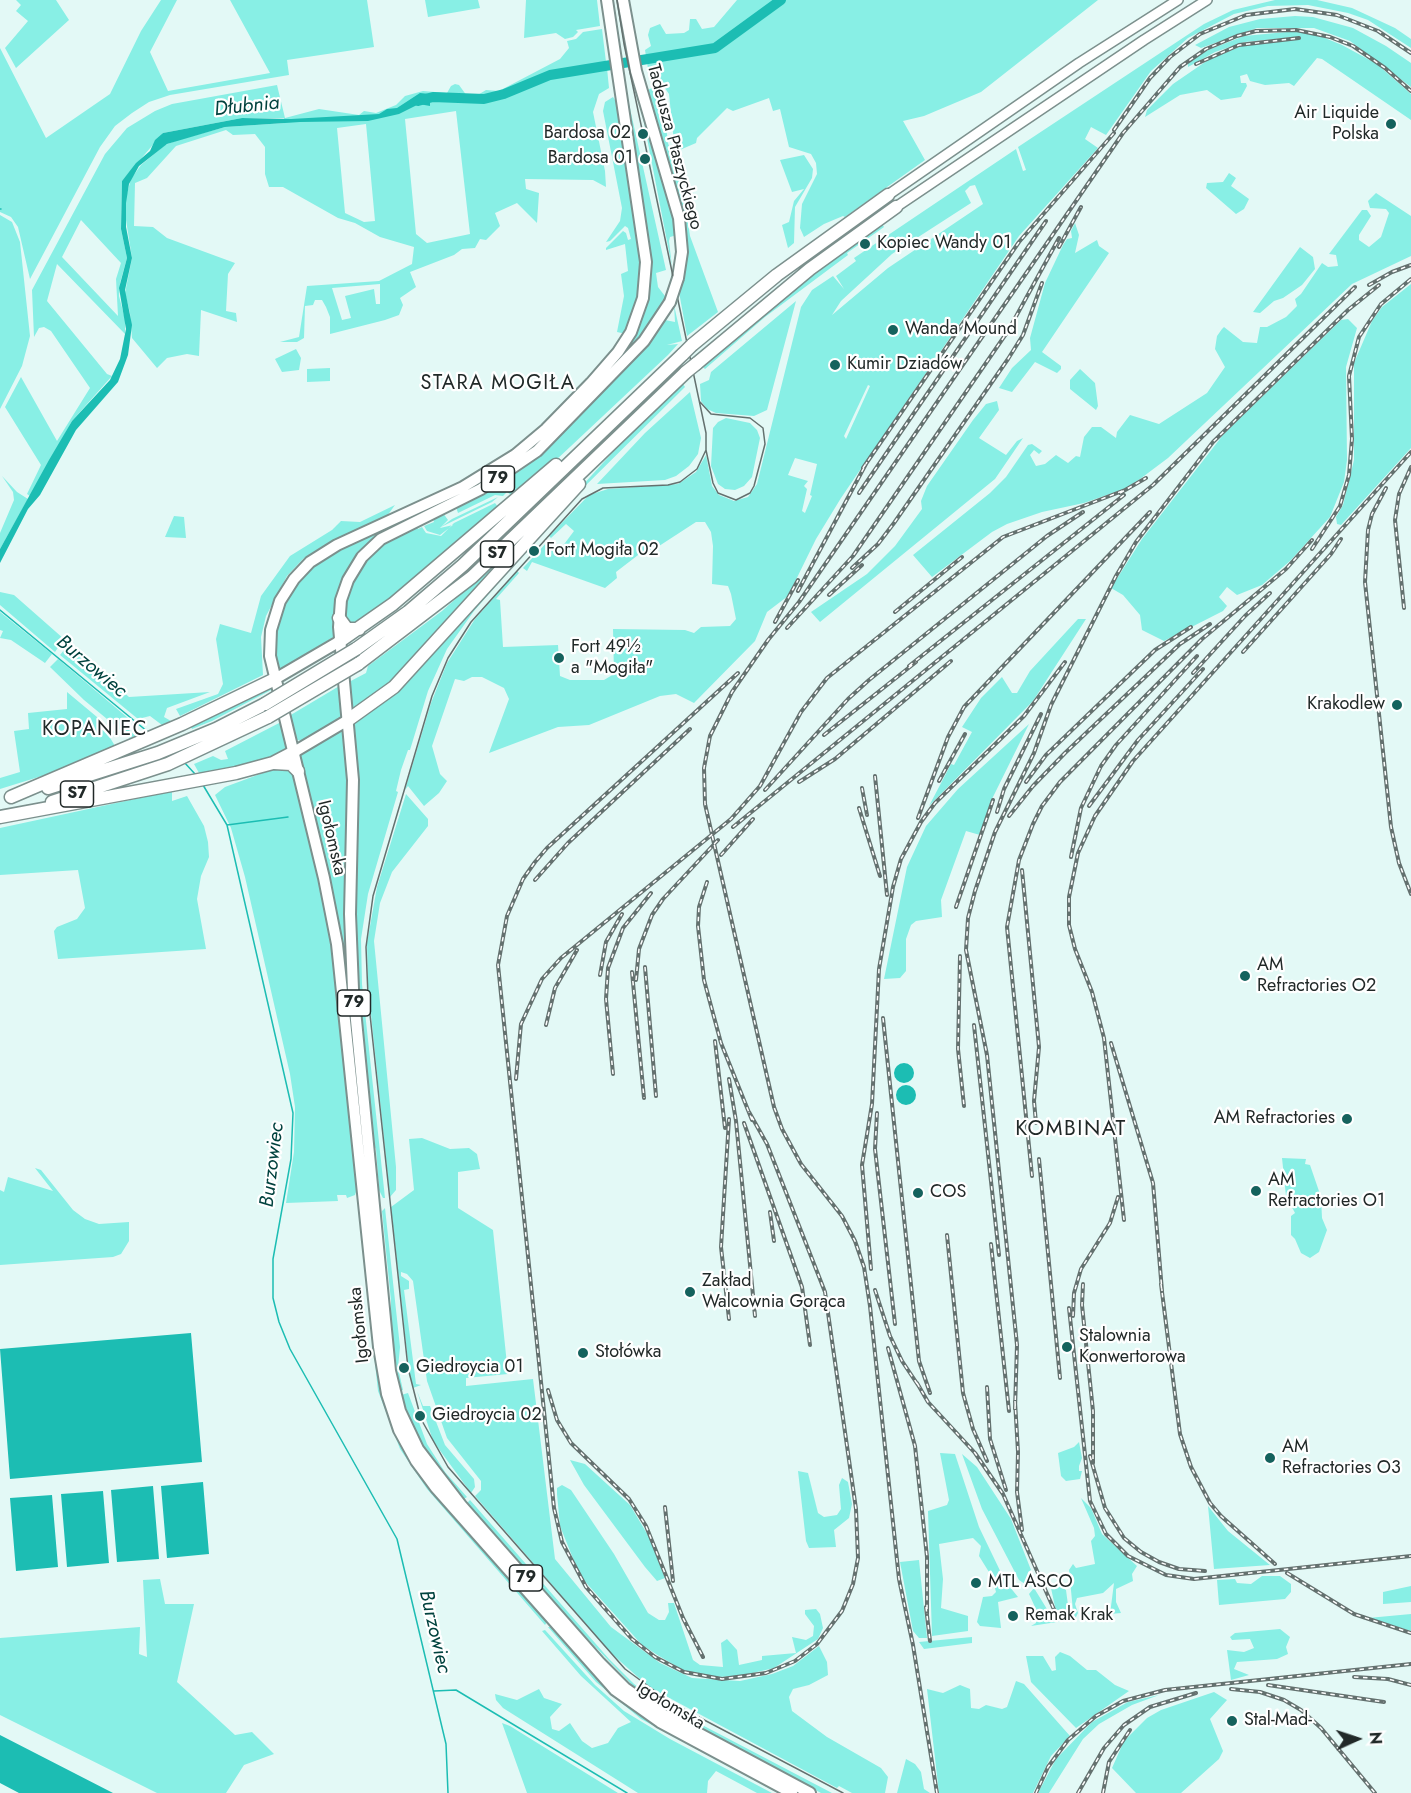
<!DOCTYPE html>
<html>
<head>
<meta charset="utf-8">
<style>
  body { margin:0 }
  #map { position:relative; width:1411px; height:1793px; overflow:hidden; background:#e3f9f6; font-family:Jost,sans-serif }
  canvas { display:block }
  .north { position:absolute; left:1327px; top:1709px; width:60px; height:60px; -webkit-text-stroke:4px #fff; paint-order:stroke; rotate:87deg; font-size:16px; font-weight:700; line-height:24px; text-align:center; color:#212928 }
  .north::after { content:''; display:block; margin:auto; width:21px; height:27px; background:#212928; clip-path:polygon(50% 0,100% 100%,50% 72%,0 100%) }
</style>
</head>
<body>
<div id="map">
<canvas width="1411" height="1793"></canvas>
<div class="north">N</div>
</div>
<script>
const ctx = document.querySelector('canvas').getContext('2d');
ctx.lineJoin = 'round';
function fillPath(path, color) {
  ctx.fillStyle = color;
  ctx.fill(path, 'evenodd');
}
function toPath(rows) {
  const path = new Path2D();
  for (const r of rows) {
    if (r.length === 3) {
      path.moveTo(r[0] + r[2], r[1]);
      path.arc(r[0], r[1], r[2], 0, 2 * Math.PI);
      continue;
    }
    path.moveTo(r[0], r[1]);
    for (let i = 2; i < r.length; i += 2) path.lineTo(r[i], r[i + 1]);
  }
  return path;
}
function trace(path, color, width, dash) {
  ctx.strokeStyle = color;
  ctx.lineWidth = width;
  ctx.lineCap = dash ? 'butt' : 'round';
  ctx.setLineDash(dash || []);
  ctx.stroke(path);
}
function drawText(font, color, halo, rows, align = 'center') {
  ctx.font = font + ' Jost,sans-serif';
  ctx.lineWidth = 4.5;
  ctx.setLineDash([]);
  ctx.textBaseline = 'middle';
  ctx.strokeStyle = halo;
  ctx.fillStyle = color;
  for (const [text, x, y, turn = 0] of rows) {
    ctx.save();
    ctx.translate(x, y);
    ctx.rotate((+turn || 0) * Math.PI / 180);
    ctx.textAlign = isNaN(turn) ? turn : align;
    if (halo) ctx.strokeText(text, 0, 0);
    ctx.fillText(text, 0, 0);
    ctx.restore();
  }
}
const green = toPath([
  [16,0,56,0,69,20,16,68,5,48,28,21,16,11,21,5],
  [161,0,177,0,150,52,168,91,270,73,230,0,367,0,374,47,287,60,289,75,170,95,149,102,132,113,115,126,100,147,30,279,18,227,11,217,0,212,0,48,46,138,110,94,141,31],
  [425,0,478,0,480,8,428,17],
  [526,0,597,0,600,26,576,30,578,32,573,37,565,39,556,33,524,38],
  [737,0,1098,0,981,92,924,116,903,121,925,160,845,217,843,216,824,224,804,237,800,228,802,204,817,174,816,163,811,154,789,147,780,109,773,111,769,98,733,111,727,108,697,138,696,143,675,152,669,94,662,84,650,81,645,50,651,46,648,35,650,28,660,24,666,34,684,33,689,30,690,19,696,19,702,29,714,27],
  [1275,0,1317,0,1352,8,1395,28,1411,39,1411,48,1368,20,1348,13,1308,5,1268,6,1234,14,1188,38,1151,71,1106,135,1091,127,1085,139,1098,148,1019,236,841,498,816,539,788,596,767,612,755,641,694,703,676,694,660,696,589,725,558,727,489,753,509,699,504,688,482,677,472,677,464,681,455,679,432,746,440,774,447,781,439,793,424,806,408,786,405,790,431,703,447,663,475,619,517,571,519,573,496,599,500,600,503,647,558,645,560,676,570,680,604,680,614,674,613,629,685,630,694,633,701,627,730,626,736,619,731,594,728,586,712,584,713,546,711,532,705,522,696,522,656,548,642,552,616,572,617,578,605,588,532,562,527,571,523,568,548,541,558,548,558,552,563,550,562,547,574,531,566,524,551,538,549,536,589,495,608,489,678,484,696,472,706,455,712,486,719,495,734,501,748,497,757,484,801,307,812,290,833,276,844,289,836,276,856,261,854,258,1016,149,1023,171,1026,170,1018,147,1204,24,1233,10],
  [975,185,983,204,888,268,832,315,841,301,892,254,971,203,965,191,970,186],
  [868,385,870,386,846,439,844,436],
  [795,458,817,464,810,495,812,496,805,513,802,511,807,489,804,486,808,481,788,475],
  [1295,16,1313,17,1353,28,1386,46,1411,63,1411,87,1350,41,1314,28,1257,28,1201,48,1195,45,1229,27,1260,19],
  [602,29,606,62,593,69,607,68,609,88,599,94,593,112,605,171,606,187,593,180,525,179,526,189,539,193,537,223,517,203,495,213,500,226,486,240,480,239,475,248,462,249,454,255,410,272,416,287,400,298,403,305,399,315,385,320,330,334,330,317,326,307,322,300,315,300,313,305,305,306,304,338,297,342,280,342,299,337,307,286,379,281,412,264,414,247,380,237,355,223,338,218,283,187,269,187,265,174,265,147,255,134,233,135,226,130,176,146,147,178,135,183,134,226,153,227,167,238,235,263,228,274,226,311,236,313,237,322,201,310,199,356,187,354,167,358,157,368,132,338,130,313,125,293,132,258,126,220,126,197,131,179,141,165,165,145,178,140,225,127,285,123,284,118,242,118,163,133,122,181,121,229,127,258,120,283,119,296,125,319,125,334,57,264,47,301,107,374,112,376,72,421,34,490,30,496,27,494,41,465,5,407,21,377,57,441,90,388,51,331,44,327,39,328,34,337,32,290,105,154,127,128,155,111,172,104,277,85,285,118,319,109,359,115,364,111,376,113,396,105,405,96,423,91,447,93,451,86,455,84,459,85,467,96,476,96,486,90,499,91,560,59,569,48,567,41,576,39,583,32],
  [456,111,470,234,427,243,416,234,405,119],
  [366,124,375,221,364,222,345,213,337,128],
  [81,220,121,263,116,279,118,316,62,257],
  [380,284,380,304,376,304,374,289,345,296,351,318,342,320,332,288],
  [1297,31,1320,36,1342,45,1377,64,1411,94,1411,120,1322,59,1317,58,1294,86,1289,83,1265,85,1250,81,1247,74,1240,76,1241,83,1246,83,1247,86,1241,97,1221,100,1207,90,1180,95,1145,117,1147,110,1173,84,1208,60,1244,45,1292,40,1294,37,1245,42,1215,52,1188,67,1188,62,1203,52,1244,36],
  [652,88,658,91,663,99,668,143,682,185,690,236,718,312,687,336,679,292,684,266,648,100,651,99,648,90],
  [613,97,619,106,641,244,643,282,626,334,617,332,624,296,621,274,628,271,625,244,606,250,606,248,623,231,626,233,628,240,631,239,628,228,625,226,610,241,606,242,620,221,622,208,603,111,605,102],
  [640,102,675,218,678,242,676,273,677,235,670,237,669,241,672,267],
  [629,104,666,270,656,273,658,287,668,300,656,321,551,434,504,471,359,555,335,636,278,671,274,655,275,634,281,608,300,577,327,554,476,484,614,363,647,298,625,105],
  [804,155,813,169,812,178,795,207,794,243,788,248,782,225,789,222,794,201,804,189,792,192,780,160],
  [1229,173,1236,178,1231,186,1249,199,1244,209,1236,214,1206,188,1207,183,1223,182],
  [1376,193,1411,216,1411,256,1352,284,1168,458,1140,479,1124,489,1084,503,1042,512,1007,524,992,532,932,577,913,555,990,493,1006,477,1028,445,1032,444,1042,451,1039,454,1034,450,1030,455,1036,466,1045,464,1056,455,1068,463,1076,456,1080,457,1084,437,1092,427,1101,427,1116,438,1117,432,1130,415,1159,424,1207,393,1225,367,1215,349,1217,336,1222,329,1224,327,1243,342,1257,343,1260,327,1267,327,1286,317,1297,306,1295,299,1301,294,1322,263,1328,267,1338,266,1336,255,1329,254,1362,210,1367,210,1371,216,1359,235,1359,240,1369,247,1381,237,1389,213,1386,209,1370,208,1368,201],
  [0,215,12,222,20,242,30,336,22,366,0,409],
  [1075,223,1079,235,1075,253,1097,240,1099,246,1109,253,1042,352,1061,366,1061,369,1057,373,1035,362,1012,392,999,388,1012,368,1031,350,1030,338,1045,283,1063,245,1067,239,1072,238,1071,231],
  [882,224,884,227,847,253,848,255,765,317,705,369,702,366,820,268],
  [1300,247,1313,257,1315,269,1302,285,1283,298,1274,301,1260,313,1253,312],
  [1411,284,1411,448,1341,525,1337,524,1336,517,1343,505,1354,460,1354,363,1372,321,1382,307],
  [796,301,767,410,754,416,716,413,707,409,701,401,700,384,709,380,711,372],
  [674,305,682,341,667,345,678,344,668,355,538,477,389,602,352,627,343,613,346,596,360,565,382,542,417,526,418,529,422,527,426,533,441,536,454,523,495,503,498,507,511,495,507,492,503,496,495,495,458,513,456,507,443,513,448,520,440,528,453,525,440,535,427,531,424,526,434,522,433,519,551,443,630,362,665,320,675,322],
  [1348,319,1357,328,1346,367,1347,460,1344,482,1330,517,1290,561,1262,585,1237,595,1227,587,1219,597,1227,606,1223,611,1164,641,1142,630,1140,615,1123,595,1111,588,1142,539,1223,435,1341,320],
  [296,349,301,358,299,370,282,372,275,359],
  [330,368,330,381,307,382,307,369],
  [1080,369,1095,383,1098,406,1096,410,1070,389,1070,380],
  [683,384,685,387,571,500,474,611,447,649,428,691,410,750,408,750,401,770,396,791,398,792,368,894,361,939,362,984,385,1198,383,1198,379,1190,376,1149,371,1141,353,943,358,778,354,724,538,534,623,441],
  [690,392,701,438,698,454,689,466,676,476,665,480,597,484,645,433],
  [997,401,999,410,979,438,1006,455,1017,441,1023,438,995,479,820,622,811,612,867,574,895,546,922,509,921,501,927,486,973,420,986,404],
  [726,418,750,423,757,430,760,438,752,477,744,486,735,490,725,489,718,484,711,466,713,428,718,422],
  [2,476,17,492,28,499,0,549,0,533,14,500,13,492],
  [498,497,492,502,441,527,452,519],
  [395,505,387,516,329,543,303,559,287,576,266,616,261,637,263,675,180,716,176,709,218,694,223,684,216,639,220,624,251,633,261,596,290,556,332,530,341,521,360,522],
  [174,516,184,517,186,538,165,537],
  [526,536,403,672,352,714,347,683,366,673,368,666,442,611],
  [0,592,14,595,64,639,55,652,0,605],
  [0,612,52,654,45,663,11,640,0,638,3,631,0,630],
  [1078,619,1086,619,1033,701,929,806,951,764,954,765,972,732,962,727,981,698,1002,677,1012,693,1017,693,1030,671],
  [69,644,129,697,210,692,167,708,164,717,171,721,162,725,150,716,138,719,60,655],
  [58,659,128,718,123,725,136,736,130,738,84,700,50,667],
  [270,685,275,688,212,721,192,729,190,725],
  [341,685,343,714,341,719,305,741,297,740,294,737,289,716],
  [67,692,115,732,109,736,115,746,74,766,0,789,0,778,20,772,14,731,29,729,28,713,67,709],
  [283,721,289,749,287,751,240,767,199,773,194,764,213,756,221,760,228,759,225,751],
  [1029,724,991,801,980,835,966,831,941,900,942,917,916,921,911,925,906,939,906,971,900,978,884,979,907,867,926,826,958,789],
  [342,729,348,768,365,1149,358,1122,341,953,298,756],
  [279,767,295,771,332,934,358,1186,355,1195,347,1198,346,1195,337,1195,338,1201,286,1203,294,1152,295,1107,290,1074,245,877,231,828,215,795,225,787],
  [172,791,172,801,187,796,204,826,208,842,209,857,201,876,197,899,206,949,58,959,54,931,57,927,77,919,85,908,78,870,0,875,0,828],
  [406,794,428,819,428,826,392,872,380,903,374,941,396,1167,396,1190,390,1197,368,986,367,943,377,887],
  [422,1138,450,1149,469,1148,477,1154,480,1169,458,1172,458,1208,493,1230,508,1374,466,1378,466,1386,533,1379,555,1559,611,1627,660,1663,692,1678,740,1681,772,1674,793,1666,819,1646,827,1662,828,1675,809,1685,793,1689,789,1697,792,1711,827,1737,881,1768,888,1777,885,1793,852,1793,839,1786,837,1788,649,1687,612,1654,475,1496,481,1490,481,1481,447,1438,427,1381,413,1281,407,1274,401,1272,401,1276,409,1281,409,1289,404,1290,416,1384,421,1385,413,1388,409,1371,391,1207,414,1190,409,1139],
  [1282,1158,1306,1159,1305,1164,1310,1165,1321,1197,1322,1218,1327,1230,1319,1252,1310,1258,1301,1253,1295,1239,1291,1235,1291,1216,1295,1213,1286,1196],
  [35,1168,41,1170,73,1210,85,1219,99,1224,129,1222,129,1241,121,1254,113,1257,0,1265,0,1190,4,1192,8,1177,53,1191],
  [385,1208,400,1347,398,1368,403,1390,400,1391,391,1329,391,1301,382,1211],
  [368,1299,378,1369,456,1517,547,1622,545,1625,427,1489,400,1449,378,1391],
  [417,1391,423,1406,430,1406,445,1445,474,1479,475,1487,471,1493,433,1441],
  [408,1393,427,1444,445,1472,467,1497,464,1499,439,1469,416,1434,401,1395],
  [1079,1442,1082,1458,1079,1466,1079,1471,1082,1471,1080,1479,1066,1481,1061,1476,1058,1453,1074,1447],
  [940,1453,955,1454,979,1527,1005,1581,1018,1597,998,1602,1001,1628,980,1626,977,1622,983,1597,992,1596,996,1592,992,1577,979,1556,981,1546,973,1538,939,1544,943,1579,941,1608,968,1616,968,1631,932,1636,928,1511,947,1505,949,1500],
  [962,1454,977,1467,1011,1519,1031,1570,1025,1584,1019,1580,982,1509],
  [570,1460,585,1464,630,1505,649,1537,665,1578,657,1581,645,1567,584,1485],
  [798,1471,808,1473,818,1513,824,1517,837,1515,841,1509,839,1485,842,1478,848,1482,852,1504,849,1518,834,1530,836,1547,809,1548,806,1541],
  [562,1485,571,1490,614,1554,648,1613,659,1620,665,1620,669,1612,668,1603,674,1603,693,1660,700,1665,723,1667,721,1643,727,1639,737,1650,739,1665,762,1660,762,1656,796,1653,792,1637,806,1640,813,1636,814,1626,805,1614,805,1610,816,1609,820,1614,823,1628,818,1639,774,1668,740,1676,716,1677,699,1674,683,1670,659,1656,642,1645,580,1576,560,1526,557,1494,557,1488],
  [1081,1498,1091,1508,1102,1534,1137,1566,1132,1574,1133,1581,1116,1589,1116,1602,1121,1613,1110,1614,1114,1583,1103,1593,1077,1598,1075,1604,1078,1613,1074,1621,1069,1570,1073,1564,1076,1568,1095,1564,1091,1541,1095,1536,1094,1528],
  [470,1500,609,1659,634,1684,664,1705,832,1793,821,1793,669,1710,635,1688,580,1631,467,1503],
  [1208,1506,1228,1531,1270,1565,1214,1569],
  [919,1560,927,1638,919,1638,913,1631,900,1562],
  [1262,1576,1280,1576,1291,1584,1291,1592,1285,1599,1219,1605,1217,1580,1235,1579,1237,1583,1251,1584],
  [160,1579,165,1604,194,1604,177,1682,235,1735,252,1732,274,1754,244,1765,226,1793,157,1793,0,1715,0,1638,140,1627,139,1654,147,1657,143,1580],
  [1059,1583,1066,1590,1070,1620,1031,1626,1036,1623,1035,1607,1029,1594,1034,1588,1050,1614,1057,1616,1051,1588],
  [1411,1586,1411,1602,1383,1604,1383,1592],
  [1411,1614,1411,1631,1368,1618],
  [548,1627,551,1627,598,1678,784,1793,778,1793,641,1719,596,1682],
  [1280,1629,1290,1637,1286,1647,1288,1654,1277,1659,1237,1662,1234,1669,1249,1675,1231,1680,1227,1650,1244,1652,1254,1648,1250,1639,1232,1640,1230,1637,1235,1633],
  [545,1630,595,1685,624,1711,670,1739,772,1793,757,1793,716,1771,708,1781,707,1793,638,1793,503,1708,496,1700,495,1694,517,1700,539,1689,544,1698,562,1704,550,1717,552,1729,559,1731,570,1723,582,1741,592,1748,608,1743,618,1728,631,1722,581,1676,542,1631],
  [972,1637,972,1643,924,1649,919,1642],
  [1060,1652,1070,1656,1087,1670,1096,1670,1115,1685,1129,1691,1076,1728,1031,1682,1026,1656,1043,1656,1052,1671,1056,1670,1055,1657],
  [1016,1681,1024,1684,1070,1736,1051,1756,1033,1793,939,1793,927,1689,943,1693,960,1685,970,1689,971,1708,979,1709,986,1705,1002,1709,1007,1707],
  [1214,1692,1227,1700,1210,1719,1223,1751,1219,1759,1181,1793,1136,1793,1112,1768,1124,1741,1147,1718,1161,1710],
  [1159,1695,1132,1705,1099,1724,1083,1739,1049,1793,1038,1793,1056,1759,1092,1722,1128,1702],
  [502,1723,510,1726,618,1793,527,1793],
  [906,1759,915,1764,921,1772,924,1789,930,1793,897,1793]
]);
const water = toPath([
  [420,93,430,94,430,106,419,104,399,114,368,121,300,122,225,127,167,144,139,166,129,184,126,203,126,227,132,258,125,290,132,325,128,355,118,382,76,430,40,495,28,509,0,563,0,549,49,460,72,421,110,380,120,359,126,329,119,288,127,258,121,229,122,181,136,163,150,151,155,140,163,133,242,118,291,119,379,114,387,109,397,108],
  [904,1073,10],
  [906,1095,10],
  [191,1333,202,1462,10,1479,0,1349],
  [203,1482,209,1554,167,1558,161,1486],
  [153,1486,159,1559,117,1562,111,1490],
  [103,1491,109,1563,67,1567,61,1494],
  [52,1495,58,1567,16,1571,10,1498],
  [0,1735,113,1793,19,1793,0,1783]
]);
const stream = toPath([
  [0,209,1,209],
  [0,610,148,732],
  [184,762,195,774],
  [203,785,227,825,293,1113,291,1159,273,1259,273,1298,279,1322,290,1349,397,1539,446,1744,448,1793],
  [227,825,288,817],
  [434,1691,456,1690,627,1793]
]);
const river = toPath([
  [418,101,433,97,484,99,504,94,550,75,715,48,781,0]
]);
const secondary = toPath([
  [888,195,1079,63,1178,0],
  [896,207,1144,40,1207,0]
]);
const primary = toPath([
  [607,0,646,262,643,298,631,332,618,352,591,383,546,429,515,455,463,487,337,545,310,562,294,579,280,601,271,630,270,656,324,878,337,944,379,1347,387,1394,399,1430,416,1461,436,1488,615,1690,660,1722,792,1793],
  [623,0,636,71,679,218,682,252,678,278],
  [670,302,644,341,537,451,481,489,381,539,362,557,348,580,341,600,339,627,353,780,350,914,353,989,390,1371,400,1411,418,1449,461,1505,600,1663,625,1688,664,1715,810,1793],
  [275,679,340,641],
  [294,752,348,720]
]);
const highway = toPath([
  [692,345,777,275,888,195],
  [696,364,810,269,896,207],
  [339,618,347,629,359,629],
  [340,641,393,604,556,465],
  [356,649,408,612,463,565,683,354],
  [358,664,472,577,686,372],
  [348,720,394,687,579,484],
  [274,763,291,764,298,771],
  [48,788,158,753,216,729,265,704],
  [11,797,182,724,275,679],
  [52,802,168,764,268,717],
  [0,817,236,773,273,763,294,752]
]);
const tram = toPath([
  [617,0,624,44,706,433,706,450,697,469,680,482,668,485,603,488,582,499,471,622,448,658,432,696,373,896,366,947,368,996,408,1368,421,1419,448,1467,625,1669,670,1702,843,1793],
  [700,402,711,414,750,418,763,428,765,444,754,486,750,493,736,500,718,493,713,483,706,450]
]);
const rail = toPath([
  [1196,64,1239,45,1299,38],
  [1114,130,1150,78,1170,57,1200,34,1246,15,1295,9,1337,15,1378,31,1411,53],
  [1059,247,1081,207],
  [1369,285,1392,272,1411,265],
  [863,468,1019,242,1114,133],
  [1386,488,1372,514,1368,530,1365,582,1391,827,1399,863,1411,894],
  [859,493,1046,221],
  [1120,493,1146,478],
  [1312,549,1340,506,1349,475,1352,439,1349,376,1359,337,1381,304,1411,279],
  [852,568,878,544,894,523,1008,359,1023,335,1042,283],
  [798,591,867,462],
  [829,595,862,565],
  [1404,608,1395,520,1399,494,1411,467],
  [895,612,962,557],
  [775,622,798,580],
  [787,628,853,556,1008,331,1059,238],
  [1243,652,1331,554,1341,539],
  [909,666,1124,495],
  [738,673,547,848,535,862,523,879,507,916,498,965,554,1508,562,1542,586,1587,632,1639,655,1657,684,1672,722,1679,766,1673,795,1661,817,1644,842,1611,853,1584,858,1558,856,1509,825,1292,767,1144,749,1112],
  [1193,673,1245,616,1270,593],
  [824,735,916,662],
  [875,776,887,895],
  [939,781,965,734],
  [799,782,835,759,951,661],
  [1026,782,1046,755,1155,650,1191,627],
  [862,788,867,815],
  [765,790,848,699,869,680,1047,536,1083,512],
  [1089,806,1138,740,1203,669],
  [859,808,880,876],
  [997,812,1004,789,1041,714],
  [1009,816,1033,786,1065,753,1180,644,1210,624],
  [918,818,948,737,964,707,1150,512],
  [733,827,1153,485,1355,287],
  [721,855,753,819],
  [1071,857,1081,808,1101,766,1116,745,1197,656],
  [1022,870,1039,1047,1034,1101,1036,1123],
  [535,880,568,843,690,729],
  [707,882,699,907,698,926,704,980,721,1043,752,1120],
  [956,907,993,800],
  [960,956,958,1049,964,1106],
  [645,967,656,1096],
  [632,972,644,1098],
  [600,975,606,942,622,914],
  [636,980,639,949,652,915,663,899,718,840],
  [883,1018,919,1361,930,1393],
  [546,1025,555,988,577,950],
  [974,1025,999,1255],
  [715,1041,725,1128],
  [1111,1043,1153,1183,1162,1291],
  [613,1074,606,999,608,968,623,928,651,893],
  [516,1079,521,1024,542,979,561,958,731,819,760,786,801,712,827,678,1003,537,1125,490],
  [729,1079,736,1121,755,1316],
  [877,1113,875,1149,895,1324],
  [744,1123,802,1287,810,1345],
  [1039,1159,1060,1378],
  [1032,1176,1007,927,1019,860,1033,824,1042,806,1060,782,1202,639,1286,569,1312,540],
  [770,1212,774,1241],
  [1124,1220,1104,1038,1092,992,1075,949,1069,925,1069,897,1078,853,1095,816,1133,761,1411,452],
  [947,1235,963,1393,973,1429,987,1461],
  [991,1244,1009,1411],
  [871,1269,862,1165,872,1104,879,969,893,887,901,859,921,822,935,803,1024,716,1065,662],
  [1083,1284,1082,1305,1093,1411,1093,1463],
  [1161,1284,1180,1434,1191,1467,1210,1503,1221,1516,1275,1564],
  [875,1290,890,1336,902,1361,920,1388],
  [1069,1308,1090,1501,1106,1534,1128,1556,1166,1575,1194,1579,1411,1556],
  [1073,1316,1074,1293,1081,1269,1110,1223,1118,1197],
  [729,1319,721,1247,729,1119],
  [888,1348,915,1446,927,1557,927,1614],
  [917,1383,928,1402,975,1453,1003,1494,1056,1614],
  [987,1387,990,1439,1006,1490],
  [548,1390,557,1420,571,1443,629,1499,646,1526,683,1618,703,1657],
  [1015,1401,1018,1452,1017,1492,1022,1530],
  [1015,1409,1017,1345,987,1055,966,950,968,918,975,891,995,832,1034,753,1051,705,1116,576,1136,542,1213,442,1348,310,1379,285],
  [1090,1456,1105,1508,1124,1538,1141,1552,1159,1562,1179,1569,1205,1571],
  [665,1507,673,1581],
  [1287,1573,1354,1614,1411,1633],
  [926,1607,930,1641],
  [1354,1677,1388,1679,1411,1685],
  [1268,1685,1384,1702],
  [1231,1689,1260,1692,1284,1700,1301,1710,1321,1728,1375,1793],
  [937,1793,913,1645,899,1579,870,1306,864,1267,855,1241,842,1216,801,1164,782,1129,774,1107,705,804,704,768,710,736,732,692,768,640,799,602,1123,133,1180,67,1206,49,1237,36,1256,31,1296,30,1330,37,1353,46,1385,68,1411,91],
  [1036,1793,1048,1767,1068,1740,1096,1716,1123,1701,1165,1690,1411,1664],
  [1078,1793,1104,1748,1124,1725,1150,1707,1196,1693],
  [1103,1793,1109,1762,1130,1730]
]);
const primaryBridge = toPath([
  [670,302,678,278]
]);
const highwayBridge = toPath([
  [683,354,692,345],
  [686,372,696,364],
  [265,704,356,649],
  [268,717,358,664]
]);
const markers = [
  [1391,124,6,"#15625d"],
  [643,134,6,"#15625d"],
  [645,159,6,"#15625d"],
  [865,244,6,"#15625d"],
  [893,330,6,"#15625d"],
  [835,365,6,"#15625d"],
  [534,551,6,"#15625d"],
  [559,658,6,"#15625d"],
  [1397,705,6,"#15625d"],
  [1245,976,6,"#15625d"],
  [1347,1119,6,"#15625d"],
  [1256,1191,6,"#15625d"],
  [918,1193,6,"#15625d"],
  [690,1292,6,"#15625d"],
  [1067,1347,6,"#15625d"],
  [583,1353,6,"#15625d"],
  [404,1368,6,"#15625d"],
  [420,1416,6,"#15625d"],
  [1270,1458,6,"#15625d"],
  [976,1583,6,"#15625d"],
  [1013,1616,6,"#15625d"],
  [1232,1721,6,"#15625d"]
];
const shields = [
  [498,479,33],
  [497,554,33],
  [77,794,33],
  [354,1003,33],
  [526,1578,33]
];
const shieldNames = [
  ["79",498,479],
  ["S7",497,554],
  ["S7",77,794],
  ["79",354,1003],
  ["79",526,1578]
];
const poiNames = [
  ["Air Liquide",1379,114,"right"],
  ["Polska",1379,135,"right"],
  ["Bardosa 02",631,134,"right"],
  ["Bardosa 01",633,159,"right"],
  ["Kopiec Wandy 01",877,244],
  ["Wanda Mound",905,330],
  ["Kumir Dziadów",847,365],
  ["Fort Mogiła 02",546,551],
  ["Fort 49½",571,648],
  ["a \"Mogiła\"",571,669],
  ["Krakodlew",1385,705,"right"],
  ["AM",1257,966],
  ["Refractories O2",1257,987],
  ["AM Refractories",1335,1119,"right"],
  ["AM",1268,1181],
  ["Refractories O1",1268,1202],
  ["COS",930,1193],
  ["Zakład",702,1282],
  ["Walcownia Gorąca",702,1303],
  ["Stalownia",1079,1337],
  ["Konwertorowa",1079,1358],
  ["Stołówka",595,1353],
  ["Giedroycia 01",416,1368],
  ["Giedroycia 02",432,1416],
  ["AM",1282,1448],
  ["Refractories O3",1282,1469],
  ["MTL ASCO",988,1583],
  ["Remak Krak",1025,1616],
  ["Stal-Mad-",1244,1721]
];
const streetNames = [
  ["Tadeusza Ptaszyckiego",674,147,75],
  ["Igołomska",331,838,77],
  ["Igołomska",360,1325,-96],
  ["Igołomska",670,1706,31]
];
const waterNames = [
  ["Dłubnia",247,107,-6],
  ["Burzowiec",91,667,40],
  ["Burzowiec",273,1165,-83],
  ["Burzowiec",434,1632,77]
];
const neighbourhoodNames = [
  ["STARA MOGIŁA",498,384],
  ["KOPANIEC",95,730]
];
const quarterNames = [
  ["KOMBINAT",1071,1130]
];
fillPath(green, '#88efe5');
fillPath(water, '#1cbdb3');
trace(stream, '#1cbdb3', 1.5);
trace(river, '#1cbdb3', 10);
trace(secondary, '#7c908d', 12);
trace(primary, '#7c908d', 14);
trace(highway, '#7c908d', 15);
trace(secondary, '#fff', 9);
trace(primary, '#fff', 10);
trace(highway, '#fff', 12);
trace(tram, '#64716f', 1.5);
trace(rail, '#64716f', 4);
trace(rail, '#fff', 1.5, [4.5]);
trace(primaryBridge, '#7c908d', 14, []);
trace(highwayBridge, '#7c908d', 15, []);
trace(primaryBridge, '#fff', 10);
trace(highwayBridge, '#fff', 12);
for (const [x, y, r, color] of markers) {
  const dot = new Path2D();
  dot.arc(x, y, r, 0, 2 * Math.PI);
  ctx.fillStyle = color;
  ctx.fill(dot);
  trace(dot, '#fff', 2);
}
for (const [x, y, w] of shields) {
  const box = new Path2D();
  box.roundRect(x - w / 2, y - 13, w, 26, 4.5);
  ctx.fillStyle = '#fff';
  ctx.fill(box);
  trace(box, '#212928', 1.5);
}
drawText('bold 16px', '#212928', null, shieldNames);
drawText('18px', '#212928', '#fff', poiNames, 'left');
drawText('18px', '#212928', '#fff', streetNames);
drawText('italic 20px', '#00423e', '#fff', waterNames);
ctx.letterSpacing = '1.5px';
drawText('20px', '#212928', '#fff', neighbourhoodNames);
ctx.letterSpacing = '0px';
ctx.letterSpacing = '1.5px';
drawText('21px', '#212928', '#fff', quarterNames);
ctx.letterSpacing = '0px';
</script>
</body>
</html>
